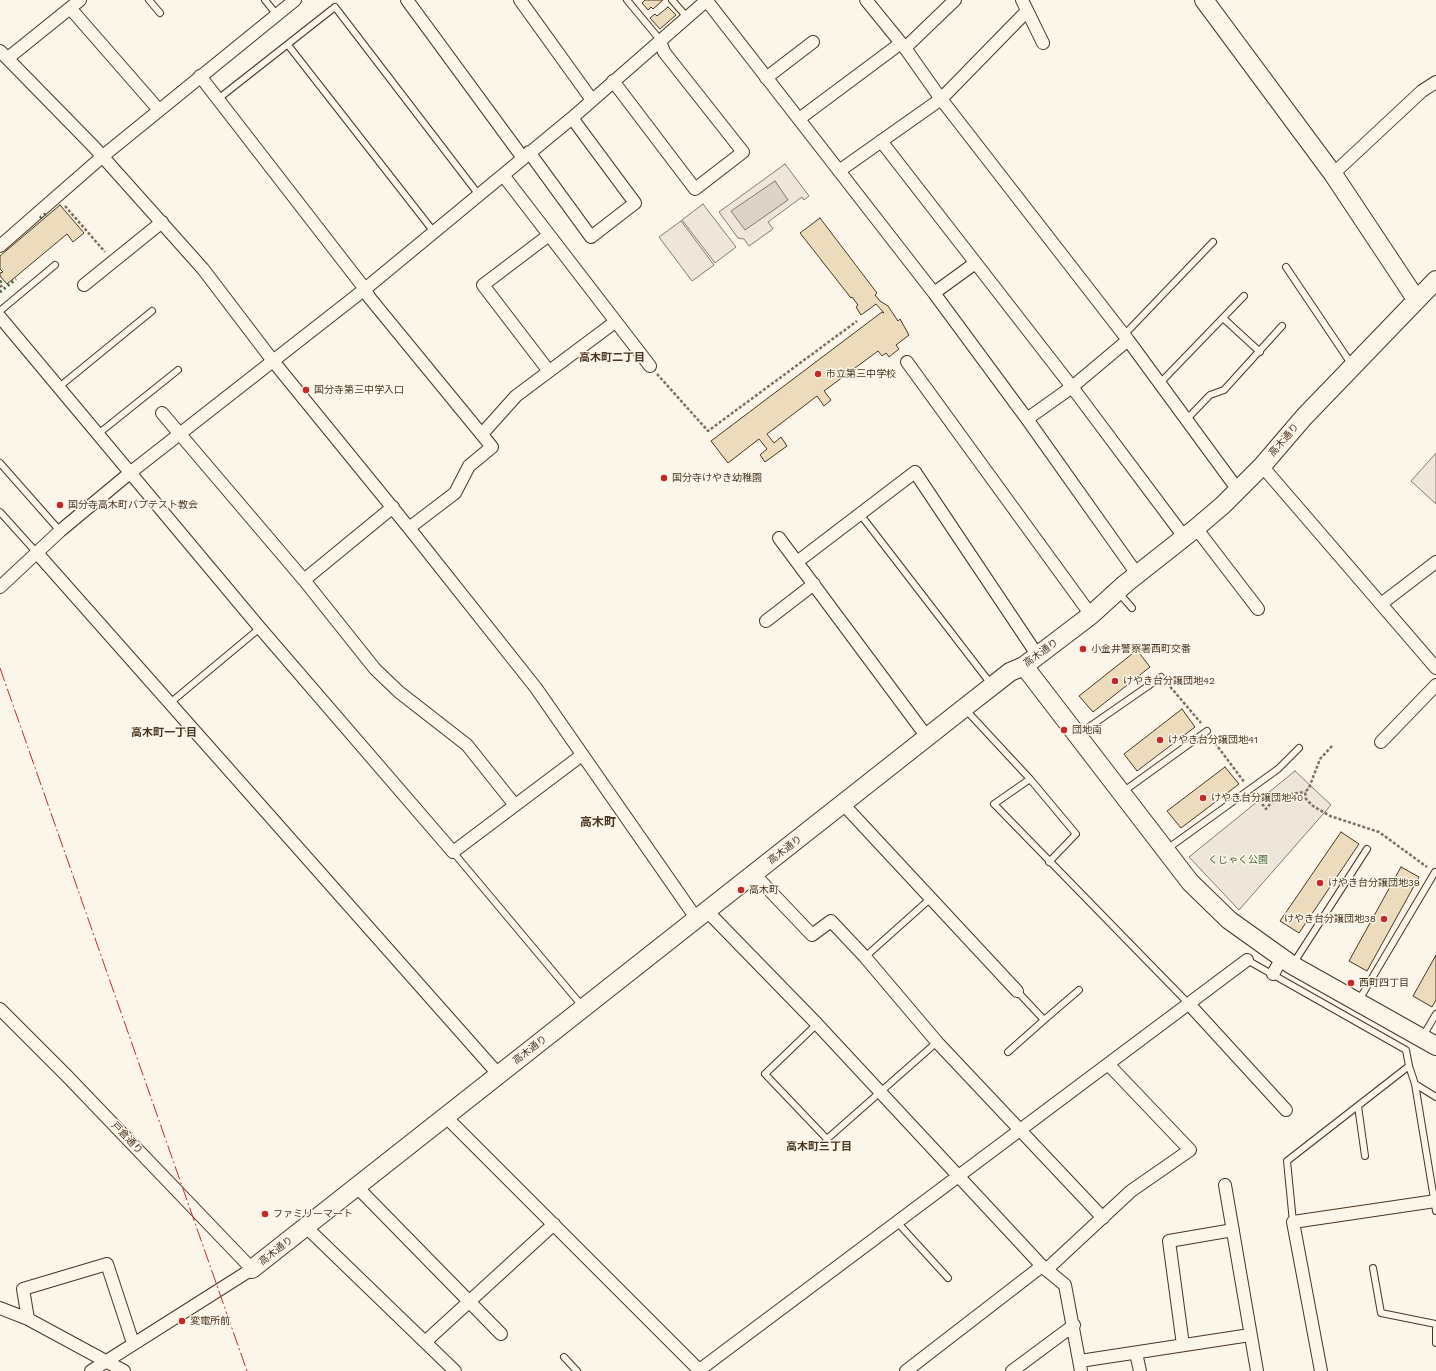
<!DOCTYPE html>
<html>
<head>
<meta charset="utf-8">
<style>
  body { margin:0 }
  canvas { display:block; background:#fbf6e9 }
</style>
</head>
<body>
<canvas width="1436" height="1371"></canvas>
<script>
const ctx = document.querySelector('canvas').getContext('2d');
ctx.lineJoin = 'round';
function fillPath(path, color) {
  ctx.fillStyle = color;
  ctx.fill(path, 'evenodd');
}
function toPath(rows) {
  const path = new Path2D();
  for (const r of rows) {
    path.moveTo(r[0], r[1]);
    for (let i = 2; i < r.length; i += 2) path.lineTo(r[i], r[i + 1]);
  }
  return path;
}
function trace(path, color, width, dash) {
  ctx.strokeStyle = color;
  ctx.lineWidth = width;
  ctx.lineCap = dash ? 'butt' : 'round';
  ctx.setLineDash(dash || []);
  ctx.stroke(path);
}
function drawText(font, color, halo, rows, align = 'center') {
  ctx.font = font + ' "Work Sans","Noto Sans JP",sans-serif';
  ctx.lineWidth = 3;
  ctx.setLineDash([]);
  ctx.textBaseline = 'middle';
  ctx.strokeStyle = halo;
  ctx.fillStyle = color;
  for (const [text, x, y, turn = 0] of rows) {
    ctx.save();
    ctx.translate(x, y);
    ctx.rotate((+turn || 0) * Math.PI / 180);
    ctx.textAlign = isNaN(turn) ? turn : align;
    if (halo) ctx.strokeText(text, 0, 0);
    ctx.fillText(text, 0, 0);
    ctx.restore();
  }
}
const green = toPath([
  [785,164,809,196,804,200,802,197,768,222,773,229,749,246,744,239,738,238,719,212,785,164],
  [703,204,736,247,715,263,682,220,703,204],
  [681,221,714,265,692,281,659,237,681,221],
  [1436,453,1436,504,1411,481,1436,453],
  [1295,771,1331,805,1239,910,1189,857,1295,771]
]);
const water = toPath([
  [775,181,788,200,745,230,731,211,775,181]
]);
const building = toPath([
  [645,0,663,0,653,9,651,7,648,10,642,3,645,0],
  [668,7,676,15,660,29,650,18,655,14,657,16,668,7],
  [60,205,84,233,73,242,67,234,7,284,0,276,0,273,3,272,0,269,0,256,60,205],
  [820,218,877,293,875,295,880,301,888,306,898,321,900,319,909,335,896,345,899,349,889,357,886,353,882,356,878,351,824,391,831,400,824,406,817,396,767,434,774,443,781,437,787,446,765,462,760,455,767,449,759,439,728,463,711,441,882,312,884,313,876,304,861,315,856,307,858,305,852,297,851,298,800,233,820,218],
  [1137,650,1150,667,1093,712,1079,696,1137,650],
  [1182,709,1195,727,1137,771,1124,754,1182,709],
  [1225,767,1239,784,1181,828,1167,811,1225,767],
  [1341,832,1359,844,1299,933,1280,921,1341,832],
  [1401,867,1419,877,1367,971,1349,961,1401,867],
  [1436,955,1436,1000,1432,1007,1413,996,1436,955]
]);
const path = toPath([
  [65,206,105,252],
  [0,287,4,284],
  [657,374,708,431,857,321],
  [1167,683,1201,723],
  [1212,739,1245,783],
  [1332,746,1320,759,1309,788,1305,792,1306,799,1313,806,1330,816,1379,832,1427,867],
  [1256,796,1266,809,1271,803,1283,798,1292,794,1305,792]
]);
const lane = toPath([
  [149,0,160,13],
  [265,0,277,15],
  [627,0,656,35,660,41],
  [672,0,687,17],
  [288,45,434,232],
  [218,99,335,7,479,195],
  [1286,267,1352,365],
  [0,311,55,265],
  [1223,318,1260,352],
  [1124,335,1213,242],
  [1160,383,1244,296],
  [59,387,152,311],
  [1186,420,1210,395,1224,390,1282,326],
  [98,434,178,370],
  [0,463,60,531],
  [0,512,37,553],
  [860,514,991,684],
  [1118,592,1132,608],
  [170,703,260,628],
  [965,709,1030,779,1076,834,1049,862],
  [1079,734,1161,677],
  [1030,779,994,804,1189,1004],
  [1124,791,1207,731],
  [1167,849,1278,769,1299,748],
  [453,852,583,1007],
  [865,957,931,898],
  [1247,960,1406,1050,1409,1066,1415,1084,1436,1211],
  [1293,964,1367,849],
  [1359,1000,1435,872],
  [1044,1020,1079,990],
  [817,1024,765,1074,827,1139,937,1042],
  [1423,1036,1436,1014],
  [1008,1052,1044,1020,1017,991],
  [1415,1084,1436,1097],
  [1358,1106,1365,1156],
  [897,1222,948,1278],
  [1293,1222,1287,1161,1409,1066],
  [1373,1268,1381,1313,1436,1324],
  [1436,1328,1436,1343],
  [564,1357,577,1371]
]);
const street = toPath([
  [407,0,523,158],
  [520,0,592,100],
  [866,0,905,48,941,99,1128,340,1238,490],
  [1022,0,1043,43],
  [707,1,934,293,1027,419,1137,574],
  [70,8,159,110],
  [905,48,955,0],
  [0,51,94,147,203,269,273,361,409,528,536,688,696,918],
  [8,58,80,0],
  [200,76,365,289,369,297,492,447,469,466,455,493,409,528],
  [766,78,813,42],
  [613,81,695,189,743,152,664,52,660,41],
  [799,119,901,43],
  [881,141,1072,387,1185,538],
  [529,152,591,237,635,203,572,118],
  [839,171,941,99,1027,11],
  [1333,174,1422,91,1436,82],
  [503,175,650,366],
  [0,246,103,156,295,0],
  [84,285,162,222],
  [934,293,974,264],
  [0,317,260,628,453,852,582,755],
  [907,362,1091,615],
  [548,370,483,285,549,235],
  [162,413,304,580,375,669,399,692,467,745,514,804],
  [1027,419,1072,387,1128,340],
  [482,434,516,396,615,322],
  [1262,466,1436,668],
  [1196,528,1258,609],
  [779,538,927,737],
  [37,553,499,1075],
  [797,562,915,472,1038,656],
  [304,580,393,507],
  [0,587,60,531,131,472,365,289,572,118,707,0],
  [1381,604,1436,562],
  [766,621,814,584],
  [1381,742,1436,685],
  [843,804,1017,991],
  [754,874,812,935,831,921,865,957,937,1042,1103,1218],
  [706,910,817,1024,1042,1266,1065,1285,1081,1371],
  [1273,974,1282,958],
  [1189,1004,1286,1110],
  [0,1009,67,1076,252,1269,91,1371],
  [446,1117,700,1371],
  [1225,1185,1257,1371],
  [357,1187,501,1334],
  [306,1227,455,1371],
  [1046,1270,1131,1191,1190,1150,1108,1064],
  [0,1308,28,1319,124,1371],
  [28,1319,23,1289,107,1264,133,1343],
  [425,1342,554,1224],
  [1183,1345,1169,1241,1233,1230],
  [1136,1353,1140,1371],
  [1080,1361,1250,1335],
  [698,1371,1247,960],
  [906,1371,1042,1266],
  [1012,1371,1074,1325],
  [1321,1371,1293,1222,1436,1201]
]);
const secondary = toPath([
  [1204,0,1333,174,1416,299],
  [1024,666,1190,882,1229,920,1292,965,1436,1046],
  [252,1269,964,708,1010,672,1024,666,1091,615,1125,584,1196,528,1223,505,1262,466,1304,417,1436,280]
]);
const hedge = toPath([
  [40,218,48,212],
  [0,282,2,281],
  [0,292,16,279]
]);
const power = toPath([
  [0,668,247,1371]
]);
const markers = [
  [818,374,4,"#c62828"],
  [306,390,4,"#c62828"],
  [664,478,4,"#c62828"],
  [60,505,4,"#c62828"],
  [1083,649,4,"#c62828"],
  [1115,681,4,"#c62828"],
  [1064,730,4,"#c62828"],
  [1160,740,4,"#c62828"],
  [1203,798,4,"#c62828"],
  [1320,883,4,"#c62828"],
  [741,890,4,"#c62828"],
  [1384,919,4,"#c62828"],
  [1351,983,4,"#c62828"],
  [265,1214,4,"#c62828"],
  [182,1321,4,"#c62828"]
];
const poiNames = [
  ["市立第三中学校",826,374],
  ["国分寺第三中学入口",314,390],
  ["国分寺けやき幼稚園",672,478],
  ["国分寺高木町バプテスト教会",68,505],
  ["小金井警察署西町交番",1091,649],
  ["けやき台分譲団地42",1123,681],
  ["団地南",1072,730],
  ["けやき台分譲団地41",1168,740],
  ["けやき台分譲団地40",1211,798],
  ["けやき台分譲団地39",1328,883],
  ["高木町",749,890],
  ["けやき台分譲団地38",1376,919,"right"],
  ["西町四丁目",1359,983],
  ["ファミリーマート",273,1214],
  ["変電所前",190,1321]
];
const streetNames = [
  ["高木通り",1284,440,-49],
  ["高木通り",1041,653,-36],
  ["高木通り",785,850,-38],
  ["高木通り",530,1050,-38],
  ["戸倉通り",127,1138,46],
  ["高木通り",276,1251,-38]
];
const parkNames = [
  ["くじゃく公園",1238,860]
];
const neighbourhoodNames = [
  ["高木町二丁目",612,358],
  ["高木町一丁目",164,733],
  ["高木町三丁目",819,1147]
];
const quarterNames = [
  ["高木町",598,822]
];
fillPath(green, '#ede6d9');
trace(green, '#887966', 1);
fillPath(water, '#dcd4c6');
trace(water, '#887966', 1);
fillPath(building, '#ecdcbc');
trace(building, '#4a3520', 1);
trace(lane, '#4a3520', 8);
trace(street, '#4a3520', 14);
trace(secondary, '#4a3520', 20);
trace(path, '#7f6f5c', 2.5, [3, 2]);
trace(lane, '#fbf6e9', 6);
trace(street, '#fbf6e9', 12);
trace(secondary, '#fbf6e9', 18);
trace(hedge, '#436837', 3, [2, 3]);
trace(power, '#c62828', 1, [14, 3, 2, 3]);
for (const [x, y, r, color] of markers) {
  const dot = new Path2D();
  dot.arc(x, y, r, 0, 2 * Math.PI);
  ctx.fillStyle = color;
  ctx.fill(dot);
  trace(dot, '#fbf6e9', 1.5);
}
drawText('10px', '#4a3520', '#fbf6e9', poiNames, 'left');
drawText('10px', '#4a3520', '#fbf6e9', streetNames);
drawText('10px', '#436837', '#fbf6e9', parkNames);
drawText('bold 11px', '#4a3520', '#fbf6e9', neighbourhoodNames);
drawText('bold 12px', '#4a3520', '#fbf6e9', quarterNames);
</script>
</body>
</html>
